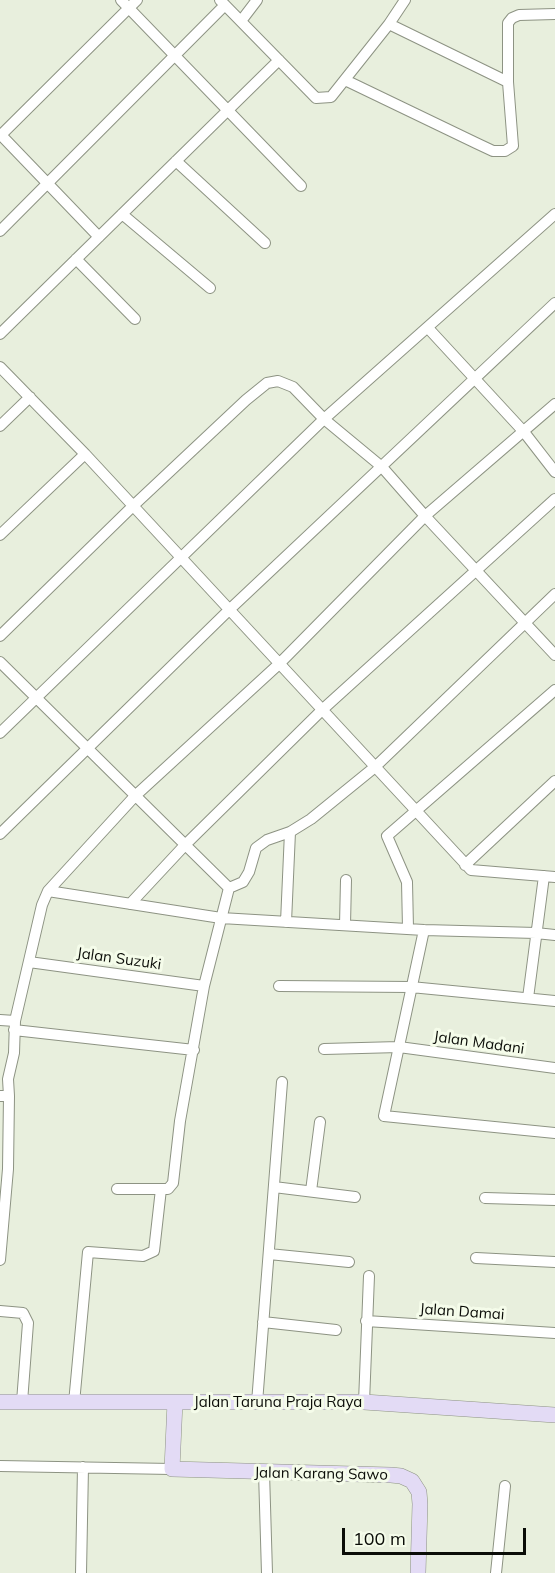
<!DOCTYPE html>
<html>
<head>
<meta charset="utf-8">
<style>
  body { margin:0 }
  #map { position:relative; width:555px; height:1573px; overflow:hidden; background:#e8efdd; font-family:Mulish,sans-serif }
  canvas { display:block }
  .scale { position:absolute; left:342px; top:1528px; width:184px; height:27px; box-sizing:border-box; border:3px solid #0a0c07; border-top:0; padding-left:8px; font-size:18px; line-height:21px; white-space:nowrap; color:#0a0c07; -webkit-text-stroke:4px #f5fcea; paint-order:stroke }
</style>
</head>
<body>
<div id="map">
<canvas width="555" height="1573"></canvas>
<div class="scale">100 m</div>
</div>
<script>
const ctx = document.querySelector('canvas').getContext('2d');
ctx.lineJoin = 'round';
function toPath(rows) {
  const path = new Path2D();
  for (const r of rows) {
    path.moveTo(r[0], r[1]);
    for (let i = 2; i < r.length; i += 2) path.lineTo(r[i], r[i + 1]);
  }
  return path;
}
function trace(path, color, width, dash) {
  ctx.strokeStyle = color;
  ctx.lineWidth = width;
  ctx.lineCap = dash ? 'butt' : 'round';
  ctx.setLineDash(dash || []);
  ctx.stroke(path);
}
function drawText(font, color, halo, rows, align = 'center') {
  ctx.font = font + ' Mulish,sans-serif';
  ctx.lineWidth = 6;
  ctx.setLineDash([]);
  ctx.textBaseline = 'middle';
  ctx.strokeStyle = halo;
  ctx.fillStyle = color;
  for (const [text, x, y, turn = 0] of rows) {
    ctx.save();
    ctx.translate(x, y);
    ctx.rotate((+turn || 0) * Math.PI / 180);
    ctx.textAlign = isNaN(turn) ? turn : align;
    if (halo) ctx.strokeText(text, 0, 0);
    ctx.fillText(text, 0, 0);
    ctx.restore();
  }
}
const street = toPath([
  [121,0,301,186],
  [220,0,316,98,331,97,389,24,508,82],
  [241,21,257,0],
  [389,24,405,0],
  [345,80,476,143,493,151,505,151,513,146,508,82,508,23,512,18,519,15,555,14],
  [0,134,99,237],
  [0,136,137,0],
  [176,161,265,243],
  [122,214,210,288],
  [0,231,225,5],
  [76,259,135,319],
  [428,328,524,432,555,472],
  [0,334,279,60],
  [0,367,85,454,471,870,555,877],
  [0,426,30,397],
  [0,535,85,454],
  [0,636,133,506,246,400,267,383,278,381,293,387,324,419,382,467,425,516,555,655],
  [0,662,229,888],
  [0,733,324,419,555,214],
  [0,834,229,610,555,303],
  [465,865,555,781],
  [229,888,243,882,249,872,256,848,267,840,290,832,311,819,375,767,555,594],
  [48,891,221,918,424,930,536,933,555,935],
  [130,904,185,845,322,710,555,499],
  [286,922,290,832],
  [345,925,346,880],
  [408,928,407,882,387,836,555,690],
  [424,930,384,1116,555,1133],
  [29,962,204,986],
  [279,986,411,987,555,1001],
  [528,998,544,876],
  [0,1020,15,1021],
  [14,1030,194,1050],
  [324,1049,399,1047,555,1068],
  [0,1096,9,1096,8,1079,14,1053,15,1021,42,905,48,891,135,796,279,664,425,516,555,404],
  [274,1187,355,1197],
  [117,1189,168,1189,173,1183,180,1121,204,986,229,888],
  [311,1191,320,1122],
  [485,1198,555,1200],
  [269,1254,349,1262],
  [476,1258,555,1262],
  [0,1260,8,1169,9,1096],
  [0,1311,23,1313,28,1323,22,1402],
  [366,1321,555,1333],
  [263,1322,336,1330],
  [364,1402,369,1276],
  [74,1403,88,1252,143,1256,154,1251,161,1189],
  [257,1403,282,1082],
  [0,1466,172,1469],
  [264,1472,267,1573],
  [81,1573,83,1467],
  [496,1573,505,1486]
]);
const secondary = toPath([
  [0,1402,364,1402,555,1415],
  [175,1402,172,1469,391,1475,401,1476,412,1481,419,1492,420,1504,418,1573]
]);
const streetNames = [
  ["Jalan Suzuki",119,959,8],
  ["Jalan Madani",479,1043,8],
  ["Jalan Damai",462,1312,4],
  ["Jalan Taruna Praja Raya",278,1402],
  ["Jalan Karang Sawo",321,1474,1]
];
trace(street, '#8d9383', 12);
trace(secondary, '#8d9383', 16);
trace(street, '#fff', 10);
trace(secondary, '#e3dbf5', 15);
drawText('15px', '#0a0c07', '#f5fcea', streetNames);
</script>
</body>
</html>
